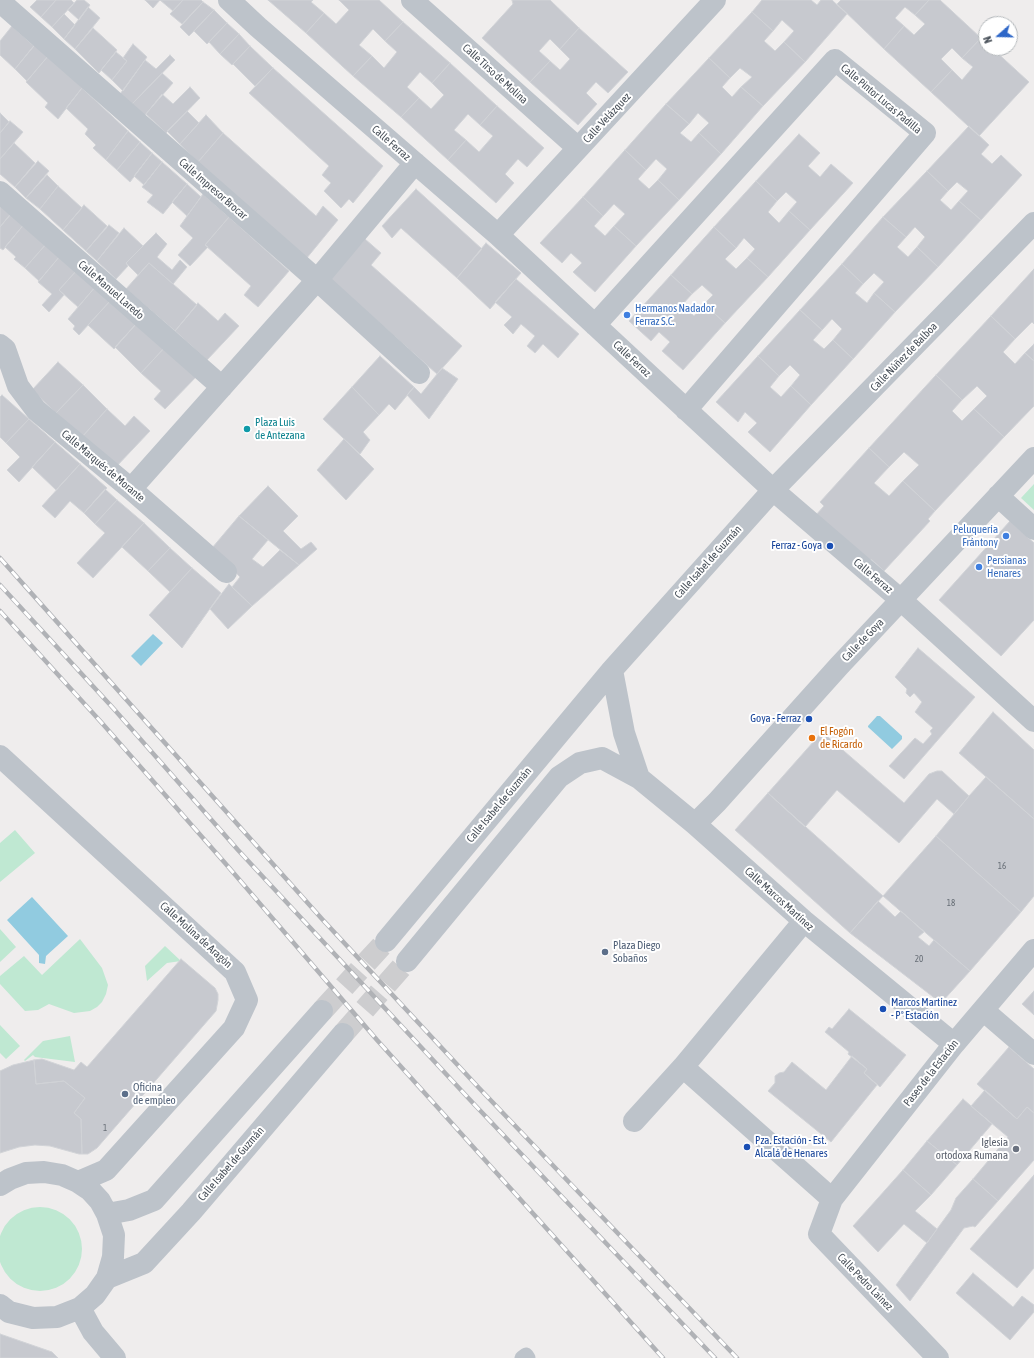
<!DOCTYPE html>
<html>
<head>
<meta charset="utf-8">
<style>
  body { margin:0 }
  #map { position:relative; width:1034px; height:1358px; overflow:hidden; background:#efeded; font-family:"Asap Condensed",sans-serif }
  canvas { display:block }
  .north { position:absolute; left:978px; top:16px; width:40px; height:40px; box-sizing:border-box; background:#fff; border:1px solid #b5b9bc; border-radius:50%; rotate:250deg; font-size:11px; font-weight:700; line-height:16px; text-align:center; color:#474f58 }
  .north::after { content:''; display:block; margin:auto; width:14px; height:18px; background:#2e67c8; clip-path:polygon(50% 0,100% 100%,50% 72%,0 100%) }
</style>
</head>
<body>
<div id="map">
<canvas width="1034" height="1358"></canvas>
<div class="north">N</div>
</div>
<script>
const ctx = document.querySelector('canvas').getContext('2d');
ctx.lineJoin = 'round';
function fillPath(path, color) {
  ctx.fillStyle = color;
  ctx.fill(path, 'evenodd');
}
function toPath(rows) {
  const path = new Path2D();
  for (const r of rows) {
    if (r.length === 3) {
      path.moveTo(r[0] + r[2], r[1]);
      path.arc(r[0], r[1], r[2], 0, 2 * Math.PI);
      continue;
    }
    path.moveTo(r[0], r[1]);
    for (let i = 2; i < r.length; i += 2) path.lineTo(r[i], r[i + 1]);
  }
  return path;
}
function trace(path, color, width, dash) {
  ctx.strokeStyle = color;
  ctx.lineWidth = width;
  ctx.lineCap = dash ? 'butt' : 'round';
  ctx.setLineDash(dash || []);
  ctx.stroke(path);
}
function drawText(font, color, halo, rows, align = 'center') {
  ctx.font = font + ' "Asap Condensed",sans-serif';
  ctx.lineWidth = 4;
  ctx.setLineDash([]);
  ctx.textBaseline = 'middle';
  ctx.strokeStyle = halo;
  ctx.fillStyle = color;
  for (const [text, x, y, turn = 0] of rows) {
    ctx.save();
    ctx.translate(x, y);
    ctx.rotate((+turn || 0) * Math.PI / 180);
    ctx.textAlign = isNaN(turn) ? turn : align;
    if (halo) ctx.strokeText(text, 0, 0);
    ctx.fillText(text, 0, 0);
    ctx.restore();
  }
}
const green = toPath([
  [1034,484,1034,510,1021,498],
  [15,830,35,853,0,882,0,843],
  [0,929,16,947,0,962],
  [80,939,102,968,108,985,106,994,102,1002,97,1007,90,1011,74,1013,49,1004,38,1010,25,1011,0,984,0,976,24,956,42,975],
  [165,946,181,961,167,963,147,981,145,966],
  [0,1025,20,1046,6,1059,0,1053],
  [70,1036,75,1062,35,1057,33,1055,25,1061,24,1060,43,1041],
  [40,1249,42]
]);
const water = toPath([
  [153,634,163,643,141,666,131,656],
  [877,716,880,716,902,736,902,739,892,749,868,727,868,726],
  [32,897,68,936,46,956,45,964,39,963,39,955,7,920]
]);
const building = toPath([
  [37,0,56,0,41,17,30,7,37,0],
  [56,0,71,0,74,3,52,27,41,17,56,0],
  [77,0,84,0,90,5,79,20,68,10,77,0],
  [145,0,160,0,153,8,145,0],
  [160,0,183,0,173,11,160,0],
  [183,0,201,0,203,2,182,24,170,14,183,0],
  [268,0,313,0,311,2,324,13,306,33,268,0],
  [339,0,379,0,403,22,385,41,373,29,359,45,372,56,353,76,306,33,324,13,336,24,349,10,339,0],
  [512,0,550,0,579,28,560,49,550,39,539,51,550,61,530,82,482,38,513,4,512,0],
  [762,0,811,0,817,5,821,0,832,0,847,14,805,62,784,42,794,31,782,20,773,31,752,12,762,0],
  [841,0,929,0,915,15,905,7,895,18,904,26,884,49,837,4,841,0],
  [929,0,940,0,981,38,962,58,952,48,941,59,952,70,931,92,884,49,904,26,914,35,925,24,915,15,929,0],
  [203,2,214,10,189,36,180,27,203,2],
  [88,7,100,18,75,49,64,39,88,7],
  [214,10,227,23,207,44,194,31,214,10],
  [752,12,773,31,764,41,775,51,784,42,805,62,763,106,741,87,752,77,740,68,730,78,709,58,752,12],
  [64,14,75,25,64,39,52,27,64,14],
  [403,22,450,63,432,83,420,72,407,87,419,98,401,117,353,76,372,56,384,68,397,52,385,41,403,22],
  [227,23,239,34,220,54,209,42,227,23],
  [12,26,34,46,15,69,0,55,0,41,12,26],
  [93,28,117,50,99,73,75,49,93,28],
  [579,28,628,72,608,93,596,82,586,93,597,104,578,125,530,82,550,61,560,70,570,59,560,49,579,28],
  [239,34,250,46,232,65,220,54,239,34],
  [981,38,986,43,986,48,992,48,1029,82,979,136,931,92,952,70,962,80,973,67,962,58,981,38],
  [36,43,49,55,27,81,15,69,36,43],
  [133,44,147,57,123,91,112,80,127,61,123,58,133,44],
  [250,46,273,68,255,86,233,64,250,46],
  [116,52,127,61,112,80,101,70,116,52],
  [49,55,82,88,58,119,45,107,48,103,26,82,49,55],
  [170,55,175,60,132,104,120,94,145,60,156,69,170,55],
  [709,58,730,78,722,87,732,97,741,87,763,106,721,154,699,133,709,123,698,113,689,124,666,104,709,58],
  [450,63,497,106,480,125,468,114,454,130,466,140,448,160,401,117,419,98,431,109,444,95,432,83,450,63],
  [273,68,383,166,353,203,349,199,341,208,324,191,331,183,322,175,329,166,249,93,273,68],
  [162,73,173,83,144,116,132,104,162,73],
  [190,87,200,98,166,133,146,114,162,94,173,104,190,87],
  [82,88,128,131,106,160,93,148,96,145,85,134,88,129,66,108,82,88],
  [666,104,689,124,680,133,691,142,699,133,721,154,679,200,658,180,667,169,656,159,646,170,625,150,666,104],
  [497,106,544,148,527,167,518,159,505,174,514,183,496,203,448,160,466,140,479,152,493,136,480,125,497,106],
  [187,111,199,123,180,144,167,131,187,111],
  [0,113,9,122,0,133,0,113],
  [206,115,223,133,198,162,180,144,206,115],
  [10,121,23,132,0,159,0,133,10,121],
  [969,126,989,145,981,154,992,164,1001,155,1022,175,981,220,959,201,968,191,957,182,948,191,927,171,969,126],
  [128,131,140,142,117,170,106,160,128,131],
  [223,133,316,216,323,206,338,220,306,259,198,162,223,133],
  [799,134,820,153,808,166,820,177,831,164,853,183,810,230,789,211,797,202,786,192,777,201,756,181,799,134],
  [140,142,152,153,130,182,117,170,140,142],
  [14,143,35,163,15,187,0,174,0,159,14,143],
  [625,150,646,170,638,179,649,189,658,180,679,200,636,246,614,226,625,214,614,204,603,216,583,197,625,150],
  [152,153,162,162,144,185,134,176,152,153],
  [38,161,49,171,26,198,15,187,38,161],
  [162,162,187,184,163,214,147,202,153,195,142,187,162,162],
  [927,171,948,191,940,200,951,210,959,201,981,220,938,267,917,247,925,237,915,227,906,237,883,217,927,171],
  [47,175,58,186,40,209,26,198,47,175],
  [756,181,777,201,768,212,779,223,789,211,810,230,768,277,747,258,755,249,744,238,736,248,714,227,756,181],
  [187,184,201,197,187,216,172,202,187,184],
  [58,186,82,208,63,230,40,209,58,186],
  [416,189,482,249,457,278,401,228,392,238,382,226,416,189],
  [203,194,229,217,205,245,208,247,190,266,178,255,193,238,180,226,203,194],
  [583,197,603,216,594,226,605,236,614,226,636,246,595,292,573,272,582,263,571,253,562,263,540,243,583,197],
  [0,204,11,214,0,227,0,204],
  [84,205,107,226,86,251,63,230,84,205],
  [12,212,25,223,3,250,0,248,0,227,12,212],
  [229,217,289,271,258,307,244,295,251,286,205,245,229,217],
  [883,217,906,237,897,247,908,257,917,247,938,267,895,312,874,293,884,282,874,273,863,284,842,264,883,217],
  [25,223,47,243,25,268,14,259,16,257,5,247,25,223],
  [109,225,119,233,97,261,86,251,109,225],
  [714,227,736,248,725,259,736,269,747,258,768,277,725,323,704,304,713,295,702,285,692,294,671,275,714,227],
  [124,228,143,246,126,263,128,266,116,279,97,261,124,228],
  [156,233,167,244,157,257,172,270,180,260,187,267,173,284,149,263,138,275,126,263,156,233],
  [365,239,381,253,371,265,462,346,437,374,330,279,365,239],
  [47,243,60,256,39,281,25,268,47,243],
  [486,243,521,273,490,309,457,278,486,243],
  [60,256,77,270,59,290,64,295,49,312,42,305,52,294,38,282,60,256],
  [149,263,197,305,175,331,126,289,149,263],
  [842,264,863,284,855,293,867,303,874,293,895,312,853,359,833,340,842,329,832,319,822,330,800,310,842,264],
  [1034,269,1034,324,1032,322,1015,339,991,316,1034,269],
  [77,270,96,286,78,307,59,290,77,270],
  [671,275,692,294,682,305,694,316,704,304,725,323,683,370,662,351,670,342,659,332,651,341,629,321,671,275],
  [516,279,579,334,558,358,543,344,535,353,527,346,535,336,521,324,513,334,504,325,512,317,495,302,516,279],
  [96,286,111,300,79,335,73,329,75,326,68,319,96,286],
  [111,300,137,323,114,349,88,325,111,300],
  [198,303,218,321,225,313,239,326,207,360,175,331,198,303],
  [800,310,822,330,813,340,824,349,833,340,853,359,811,405,791,386,800,375,790,365,779,376,758,356,800,310],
  [991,316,1015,339,1003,352,1015,364,1025,353,1034,361,1034,406,1004,437,974,409,987,396,977,386,962,400,936,375,991,316],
  [137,323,166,346,141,373,115,347,137,323],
  [1034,344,1034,361,1025,353,1034,344],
  [166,346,198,375,165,409,154,399,161,391,141,373,166,346],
  [380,356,414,387,395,410,389,404,379,415,352,387,380,356],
  [758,356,779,376,770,387,781,397,791,386,811,405,770,452,748,432,757,423,745,412,738,422,716,402,758,356],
  [58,362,83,385,56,413,32,390,58,362],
  [442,368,458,379,429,419,407,395,414,387,421,394,442,368],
  [936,375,962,400,952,411,962,421,974,409,1004,437,935,511,903,481,919,465,904,452,889,467,869,448,936,375],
  [83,385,107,409,82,437,56,413,83,385],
  [352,387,379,415,363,432,370,440,360,454,323,419,352,387],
  [2,395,29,419,6,443,0,437,0,397,2,395],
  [107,409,125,426,134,416,150,431,115,468,82,437,107,409],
  [29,419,55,442,19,482,7,470,20,457,6,443,29,419],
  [344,439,374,469,346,500,317,470,344,439],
  [55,442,80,464,56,490,32,467,55,442],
  [869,448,889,467,874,483,889,496,903,481,935,511,928,519,930,521,884,571,871,559,867,564,815,516,824,506,820,502,869,448],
  [80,464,107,488,84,513,70,501,55,518,42,506,80,464],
  [268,486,298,516,283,531,301,549,311,542,317,549,299,565,239,516,268,486],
  [105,489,117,500,95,524,84,513,105,489],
  [117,500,144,523,93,578,77,563,105,533,95,524,117,500],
  [239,516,268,540,252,559,263,567,280,550,299,565,252,606,232,587,240,577,212,548,239,516],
  [1010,521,1034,543,1034,620,1001,656,939,600,1010,521],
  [144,523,170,548,148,571,122,547,144,523],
  [170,548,192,568,170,592,148,571,170,548],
  [192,568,221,593,182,648,149,615,192,568],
  [229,584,252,606,228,629,210,609,229,584],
  [918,648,975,697,904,779,889,766,915,738,923,744,932,734,930,731,933,728,915,712,922,702,914,693,910,697,906,693,907,689,895,677,918,648],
  [993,712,1034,750,1034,819,959,753,993,712],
  [822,732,904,803,929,774,937,771,942,771,969,796,954,814,937,799,899,843,837,790,805,827,768,793,822,732],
  [986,777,1034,819,1034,896,1021,912,936,836,969,796,986,777],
  [768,793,883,896,850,933,735,830,768,793],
  [936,836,1021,912,970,971,883,896,936,836],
  [878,901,895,917,901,911,924,932,918,937,929,946,934,940,970,971,941,1003,850,933,878,901],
  [181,959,215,988,218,994,218,1000,216,1011,97,1148,88,1154,82,1154,81,1119,74,1113,85,1098,64,1081,36,1084,34,1060,42,1059,74,1070,81,1062,87,1067,181,959],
  [1034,991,1034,1015,1022,1004,1034,991],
  [849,1009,906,1055,880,1087,864,1073,867,1069,848,1054,849,1052,825,1032,829,1027,832,1029,849,1009],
  [1009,1047,1034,1069,1034,1113,1027,1107,1017,1119,977,1084,1009,1047],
  [852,1056,867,1069,864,1073,877,1085,831,1142,768,1091,775,1083,775,1076,779,1073,784,1072,792,1062,826,1090,852,1056],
  [34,1060,36,1084,64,1081,85,1098,74,1113,81,1119,82,1154,79,1154,50,1146,35,1145,19,1147,0,1153,0,1071,13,1065,34,1060],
  [985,1090,1017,1119,1027,1107,1034,1113,1034,1160,998,1201,973,1179,1008,1137,971,1106,985,1090],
  [963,1099,992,1124,957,1165,927,1141,963,1099],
  [927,1141,957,1165,931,1195,903,1170,927,1141],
  [903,1170,931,1195,915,1211,937,1229,927,1243,904,1224,878,1252,853,1226,903,1170],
  [1034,1175,1034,1268,1017,1288,970,1249,1034,1175],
  [973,1179,998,1201,975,1227,973,1226,964,1228,910,1301,896,1285,951,1210,956,1198,973,1179],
  [973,1273,1013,1307,1022,1296,1034,1305,1034,1312,1010,1340,956,1293,973,1273],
  [0,1334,52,1352,58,1358,0,1358,0,1334]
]);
const streetTunnel = toPath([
  [322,1011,386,941],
  [343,1034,407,961]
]);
const lane = toPath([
  [522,1358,526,1355,528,1358]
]);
const street = toPath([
  [229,0,258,27,498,235,773,490,901,600,1034,721],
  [412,0,578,148],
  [5,6,317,280,419,373],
  [0,192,222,387],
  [498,235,715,0],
  [595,325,835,60,925,133,686,410],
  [0,345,5,349,18,386,36,410,131,489,226,572],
  [131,489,317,280,415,163],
  [998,496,1034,529],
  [612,670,624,733,639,778],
  [0,756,235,972,247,1000,234,1028,106,1170,78,1182],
  [695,824,717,802,839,666,1034,458],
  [386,941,612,670,773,490,1034,223],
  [407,961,559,777,580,763,602,758,639,778,695,824,804,921,954,1044],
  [983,1010,1034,1054],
  [683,1067,832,1199],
  [634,1121,683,1067,804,921],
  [0,1185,10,1179,26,1173,44,1172,62,1175,78,1182,90,1190,100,1201,107,1214,114,1235,113,1257,107,1278,95,1295,80,1308,57,1317,33,1318,9,1312,0,1305],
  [107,1214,129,1210,154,1200,322,1011],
  [107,1278,144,1263,191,1212,343,1034],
  [80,1308,93,1332,115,1358],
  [938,1358,819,1234,832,1199,954,1044,1034,950]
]);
const rail = toPath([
  [0,558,322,919,479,1088,737,1358],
  [0,585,113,708,238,850,472,1102,715,1358],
  [0,611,101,722,225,863,377,1040,663,1358]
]);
const markers = [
  [627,315,4,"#3f7fe0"],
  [247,429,4,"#0f9aa8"],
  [1006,536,4,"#3f7fe0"],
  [830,546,4,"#1a4fb4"],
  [979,567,4,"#3f7fe0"],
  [809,719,4,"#1a4fb4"],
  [812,738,4,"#e8710a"],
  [605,952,4,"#5c6f8a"],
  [883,1009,4,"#1a4fb4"],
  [125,1094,4,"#5c6f8a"],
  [747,1147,4,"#1a4fb4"],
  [1016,1149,4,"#6b7280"]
];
const numberNames = [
  ["16",1002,866],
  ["18",951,903],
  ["20",919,959],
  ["1",105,1128]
];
const streetNames = [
  ["Calle Tirso de Molina",495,74,42],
  ["Calle Pintor Lucas Padilla",881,99,40],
  ["Calle Velázquez",607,118,-47],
  ["Calle Ferraz",391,143,41],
  ["Calle Impresor Brocar",213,189,41],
  ["Calle Manuel Laredo",111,290,41],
  ["Calle Núñez de Balboa",904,357,-46],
  ["Calle Ferraz",632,359,43],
  ["Calle Marqués de Morante",103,466,40],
  ["Calle Isabel de Guzmán",708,562,-48],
  ["Calle Ferraz",873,576,40],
  ["Calle de Goya",863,640,-46],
  ["Calle Isabel de Guzmán",499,805,-50],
  ["Calle Marcos Martínez",779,899,42],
  ["Calle Molina de Aragón",196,935,42],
  ["Paseo de la Estación",931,1073,-52],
  ["Calle Isabel de Guzmán",231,1164,-49],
  ["Calle Pedro Lainez",865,1282,46]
];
const shopNames = [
  ["Hermanos Nadador",635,309],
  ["Ferraz S.C.",635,322],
  ["Peluquería",998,530,"right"],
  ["Frántony",998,543,"right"],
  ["Persianas",987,561],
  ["Henares",987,574]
];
const cultureNames = [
  ["Plaza Luis",255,423],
  ["de Antezana",255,436]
];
const transitNames = [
  ["Ferraz - Goya",822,546],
  ["Goya - Ferraz",801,719],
  ["Marcos Martínez",891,1003,"left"],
  ["- Pº Estación",891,1016,"left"],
  ["Pza. Estación - Est.",755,1141,"left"],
  ["Alcalá de Henares",755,1154,"left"]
];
const foodNames = [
  ["El Fogón",820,732],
  ["de Ricardo",820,745]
];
const serviceNames = [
  ["Plaza Diego",613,946],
  ["Sobaños",613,959],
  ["Oficina",133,1088],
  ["de empleo",133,1101]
];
const worshipNames = [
  ["Iglesia",1008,1143],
  ["ortodoxa Rumana",1008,1156]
];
fillPath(green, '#bfe8d2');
fillPath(water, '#91cbe0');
fillPath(building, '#c7c9cf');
trace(building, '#d1d3d7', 1);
trace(streetTunnel, '#cdcdcf', 22, [22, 11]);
trace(lane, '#bdc3ca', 15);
trace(street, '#bdc3ca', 22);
trace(rail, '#b0b2b6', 4.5);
trace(rail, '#fff', 3, [9]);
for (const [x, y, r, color] of markers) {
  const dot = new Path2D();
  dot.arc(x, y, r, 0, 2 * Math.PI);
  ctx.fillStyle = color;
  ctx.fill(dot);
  trace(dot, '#fff', 1.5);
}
drawText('9px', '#676e76', null, numberNames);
drawText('11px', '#474f58', '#fff', streetNames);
drawText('11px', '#366cbe', '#fff', shopNames, 'left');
drawText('11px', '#0d838f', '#fff', cultureNames, 'left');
drawText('11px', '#164399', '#fff', transitNames, 'right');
drawText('11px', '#c56008', '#fff', foodNames, 'left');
drawText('11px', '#4e5e75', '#fff', serviceNames, 'left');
drawText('11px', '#5b616d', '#fff', worshipNames, 'right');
</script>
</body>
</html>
